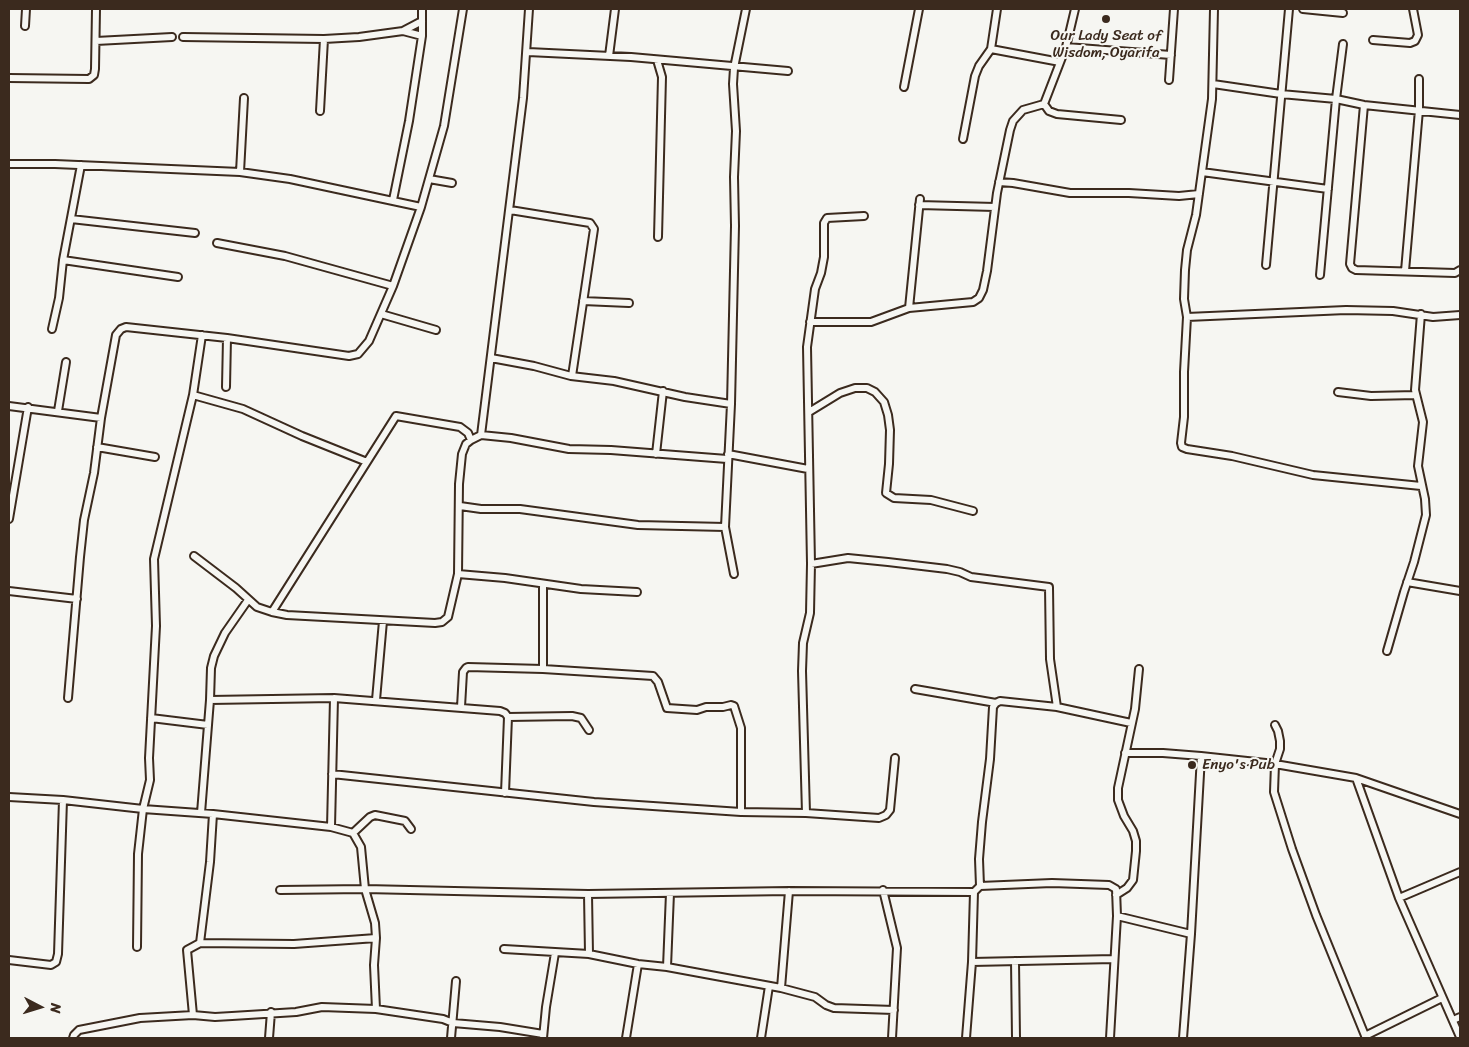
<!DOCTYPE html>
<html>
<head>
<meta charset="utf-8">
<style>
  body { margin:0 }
  #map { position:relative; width:1469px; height:1047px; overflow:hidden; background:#f6f6f2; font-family:Sriracha,sans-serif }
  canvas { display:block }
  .frame { position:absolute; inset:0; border:10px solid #3b2a1e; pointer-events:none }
  .north { position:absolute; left:15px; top:982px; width:50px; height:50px; -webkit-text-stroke:4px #f6f6f2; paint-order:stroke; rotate:95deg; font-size:14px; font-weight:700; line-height:20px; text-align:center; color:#3b2a1e }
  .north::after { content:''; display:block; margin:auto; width:18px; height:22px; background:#3b2a1e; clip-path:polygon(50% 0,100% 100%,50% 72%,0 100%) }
</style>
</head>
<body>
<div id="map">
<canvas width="1469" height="1047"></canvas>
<div class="frame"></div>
<div class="north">N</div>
</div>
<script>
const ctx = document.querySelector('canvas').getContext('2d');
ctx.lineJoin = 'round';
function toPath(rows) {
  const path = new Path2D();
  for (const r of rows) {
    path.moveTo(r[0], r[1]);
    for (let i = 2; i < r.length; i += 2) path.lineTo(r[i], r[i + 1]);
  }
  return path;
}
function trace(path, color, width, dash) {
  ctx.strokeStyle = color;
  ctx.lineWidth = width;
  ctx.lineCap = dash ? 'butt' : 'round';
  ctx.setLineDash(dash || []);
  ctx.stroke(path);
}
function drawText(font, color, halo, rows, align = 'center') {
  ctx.font = font + ' Sriracha,sans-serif';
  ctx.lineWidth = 4;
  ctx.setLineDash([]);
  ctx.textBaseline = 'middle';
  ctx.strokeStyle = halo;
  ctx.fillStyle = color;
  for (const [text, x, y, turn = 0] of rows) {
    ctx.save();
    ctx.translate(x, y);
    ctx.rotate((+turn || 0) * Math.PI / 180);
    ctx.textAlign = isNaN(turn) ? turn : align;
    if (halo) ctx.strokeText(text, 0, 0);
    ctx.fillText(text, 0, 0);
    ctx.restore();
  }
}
const minor = toPath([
  [1214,9,1212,99,1196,215,1187,250,1185,270,1184,299,1187,317,1184,372,1184,417,1181,443,1182,447,1187,449,1232,456,1313,475,1421,486],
  [1303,9,1343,13],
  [25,26,26,9],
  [403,31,422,36],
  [183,37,324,39,359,37,403,31,422,21],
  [1373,40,1410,43,1415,41,1418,35,1413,9],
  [96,41,172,37],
  [1343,44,1336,99,1364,105,1460,115],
  [1066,47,1171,55],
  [991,49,1060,62],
  [528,52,631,57,788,71],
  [609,56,615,9],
  [657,60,662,77,658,237],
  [9,78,89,79,94,75,95,69,96,9],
  [1169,80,1174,9],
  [1213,84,1281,94,1336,99,1320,275],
  [904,87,919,9],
  [1044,104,1049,111,1057,114,1121,120],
  [1364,105,1350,264,1352,268,1356,270,1455,273,1460,270],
  [320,111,324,39],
  [963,139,975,76,979,66,991,49,997,9],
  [9,164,55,164,240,172,290,179,421,207],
  [240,172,244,98],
  [1202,172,1328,189],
  [429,179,452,183],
  [999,182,1013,183,1070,193,1129,193,1179,196,1199,194],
  [393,200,409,121,422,36,422,9],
  [919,205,995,207],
  [510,210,590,223,594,229,572,376],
  [71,219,195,233],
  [217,243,285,256,393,286],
  [63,260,178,277],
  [1266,265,1289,9],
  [1405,271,1419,110,1419,79],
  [583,301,629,303],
  [909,308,920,199],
  [381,314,436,330],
  [1187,317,1346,310,1393,311,1433,317,1460,315],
  [810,322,871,322,909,308,973,302,979,298,983,290,987,271,997,193,1010,130,1013,121,1023,110,1044,104,1066,47,1075,9],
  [52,329,59,298,63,260,81,165],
  [491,358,534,366,571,376,614,381,685,397,731,404],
  [226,387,227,338],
  [1338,392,1371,396,1416,395],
  [193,395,243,409,302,436,367,462],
  [9,406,101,418],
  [58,411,66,362],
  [809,412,840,393,855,388,867,388,875,392,884,402,888,415,890,430,889,464,886,493,894,498,931,500,973,511],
  [481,435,523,98,529,9],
  [97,447,155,457],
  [656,454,663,391],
  [728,454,808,469],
  [460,506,481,509,520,509,638,525,725,527],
  [9,519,28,407],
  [194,556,236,588,257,607,272,612,287,615,435,623,442,622,448,617,458,574,459,484,462,454,466,444,471,440,481,435,511,438,569,449,611,450,727,459],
  [811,564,848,558,888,562,947,569,960,572,971,577,1049,587,1050,659,1057,707],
  [458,574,505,578,581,589,637,592],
  [734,574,725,527,731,404,735,226,734,177,736,131,733,84,734,68,746,9],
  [1407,582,1460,591],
  [9,591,77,599],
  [272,612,396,416,460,427,468,433,471,440],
  [1387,651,1404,592,1414,562,1426,515,1425,499,1418,466,1423,422,1415,390,1421,314],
  [543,669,543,584],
  [915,689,996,703],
  [68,698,80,557,84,520,94,473,101,418,116,335,121,329,126,327,227,338,349,356,358,354,369,341,393,286,421,207,444,126,463,9],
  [210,700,334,698,500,711,505,713,508,717,505,793],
  [376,700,383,621],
  [461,707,463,672,466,668,468,667,543,669,653,676,658,682,667,708,697,710,706,707,723,707,731,705,734,706,741,728,741,812],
  [508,717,572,716,581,718,589,730],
  [151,718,208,725],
  [1275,725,1278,731,1280,741,1280,749,1275,764,1274,792,1292,849,1316,915,1366,1038],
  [1125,753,1163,753,1201,756,1275,764,1356,778,1460,814],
  [332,774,594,802,741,812,806,813,879,818,886,815,890,810,895,758],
  [1356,778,1399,898,1460,1037],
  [9,797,63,800,143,809,213,814,331,827,353,833,361,847,365,889,375,923,376,938,374,965,376,1009,443,1019,453,1023,500,1027,543,1034],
  [201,813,210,700,211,668,214,656,225,633,248,600],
  [806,813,802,671,803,643,810,613,811,564,807,347,815,289,821,273,824,257,824,223,827,218,864,216],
  [331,827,334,698],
  [353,833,370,817,375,815,405,821,411,829],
  [980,886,979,859,982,822,990,759,993,707,996,703,1000,701,1057,707,1131,723],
  [280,890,365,889,588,894,789,891,974,892,980,886,1052,883,1109,885,1116,889,1117,916,1110,1038],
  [883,890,897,948,892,1038],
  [588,894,589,954],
  [1116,895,1127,888,1133,880,1136,851,1136,841,1133,831,1124,816,1118,800,1118,788,1135,709,1139,669],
  [1399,898,1460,872],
  [1117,916,1191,934],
  [200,943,294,944,376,938],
  [137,947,138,854,143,809,150,780,149,758,156,626,154,559,193,395,202,335],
  [504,949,589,954,638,964,667,967,781,988,815,997,826,1005,834,1008,894,1010],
  [9,960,51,965,56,962,58,954,63,800],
  [1015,961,1016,1038],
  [972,962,1114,959],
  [667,967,670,893],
  [781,988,789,891],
  [193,1015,187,950,200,943,210,862,213,814],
  [1453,1020,1460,1017],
  [1365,1036,1442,998],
  [73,1038,74,1035,79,1030,140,1018,193,1015,215,1017,232,1016,296,1012,322,1007,376,1009],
  [269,1038,271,1012],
  [451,1038,456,981],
  [543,1038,546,1007,555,953],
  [626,1038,638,964],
  [761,1038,769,986],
  [966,1038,972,962,974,892],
  [1183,1038,1191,934,1201,756]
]);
const markers = [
  [1106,19,5,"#3b2a1e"],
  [1192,765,5,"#3b2a1e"]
];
const poiNames = [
  ["Our Lady Seat of",1106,36],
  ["Wisdom, Oyarifa",1106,53],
  ["Enyo's Pub",1202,765,"left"]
];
trace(minor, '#3b2a1e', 10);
trace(minor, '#f6f6f2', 6);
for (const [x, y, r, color] of markers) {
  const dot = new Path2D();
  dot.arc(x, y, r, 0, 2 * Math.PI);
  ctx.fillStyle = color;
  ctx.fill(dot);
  trace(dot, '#f6f6f2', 2);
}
drawText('15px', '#3b2a1e', '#f6f6f2', poiNames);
</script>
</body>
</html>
